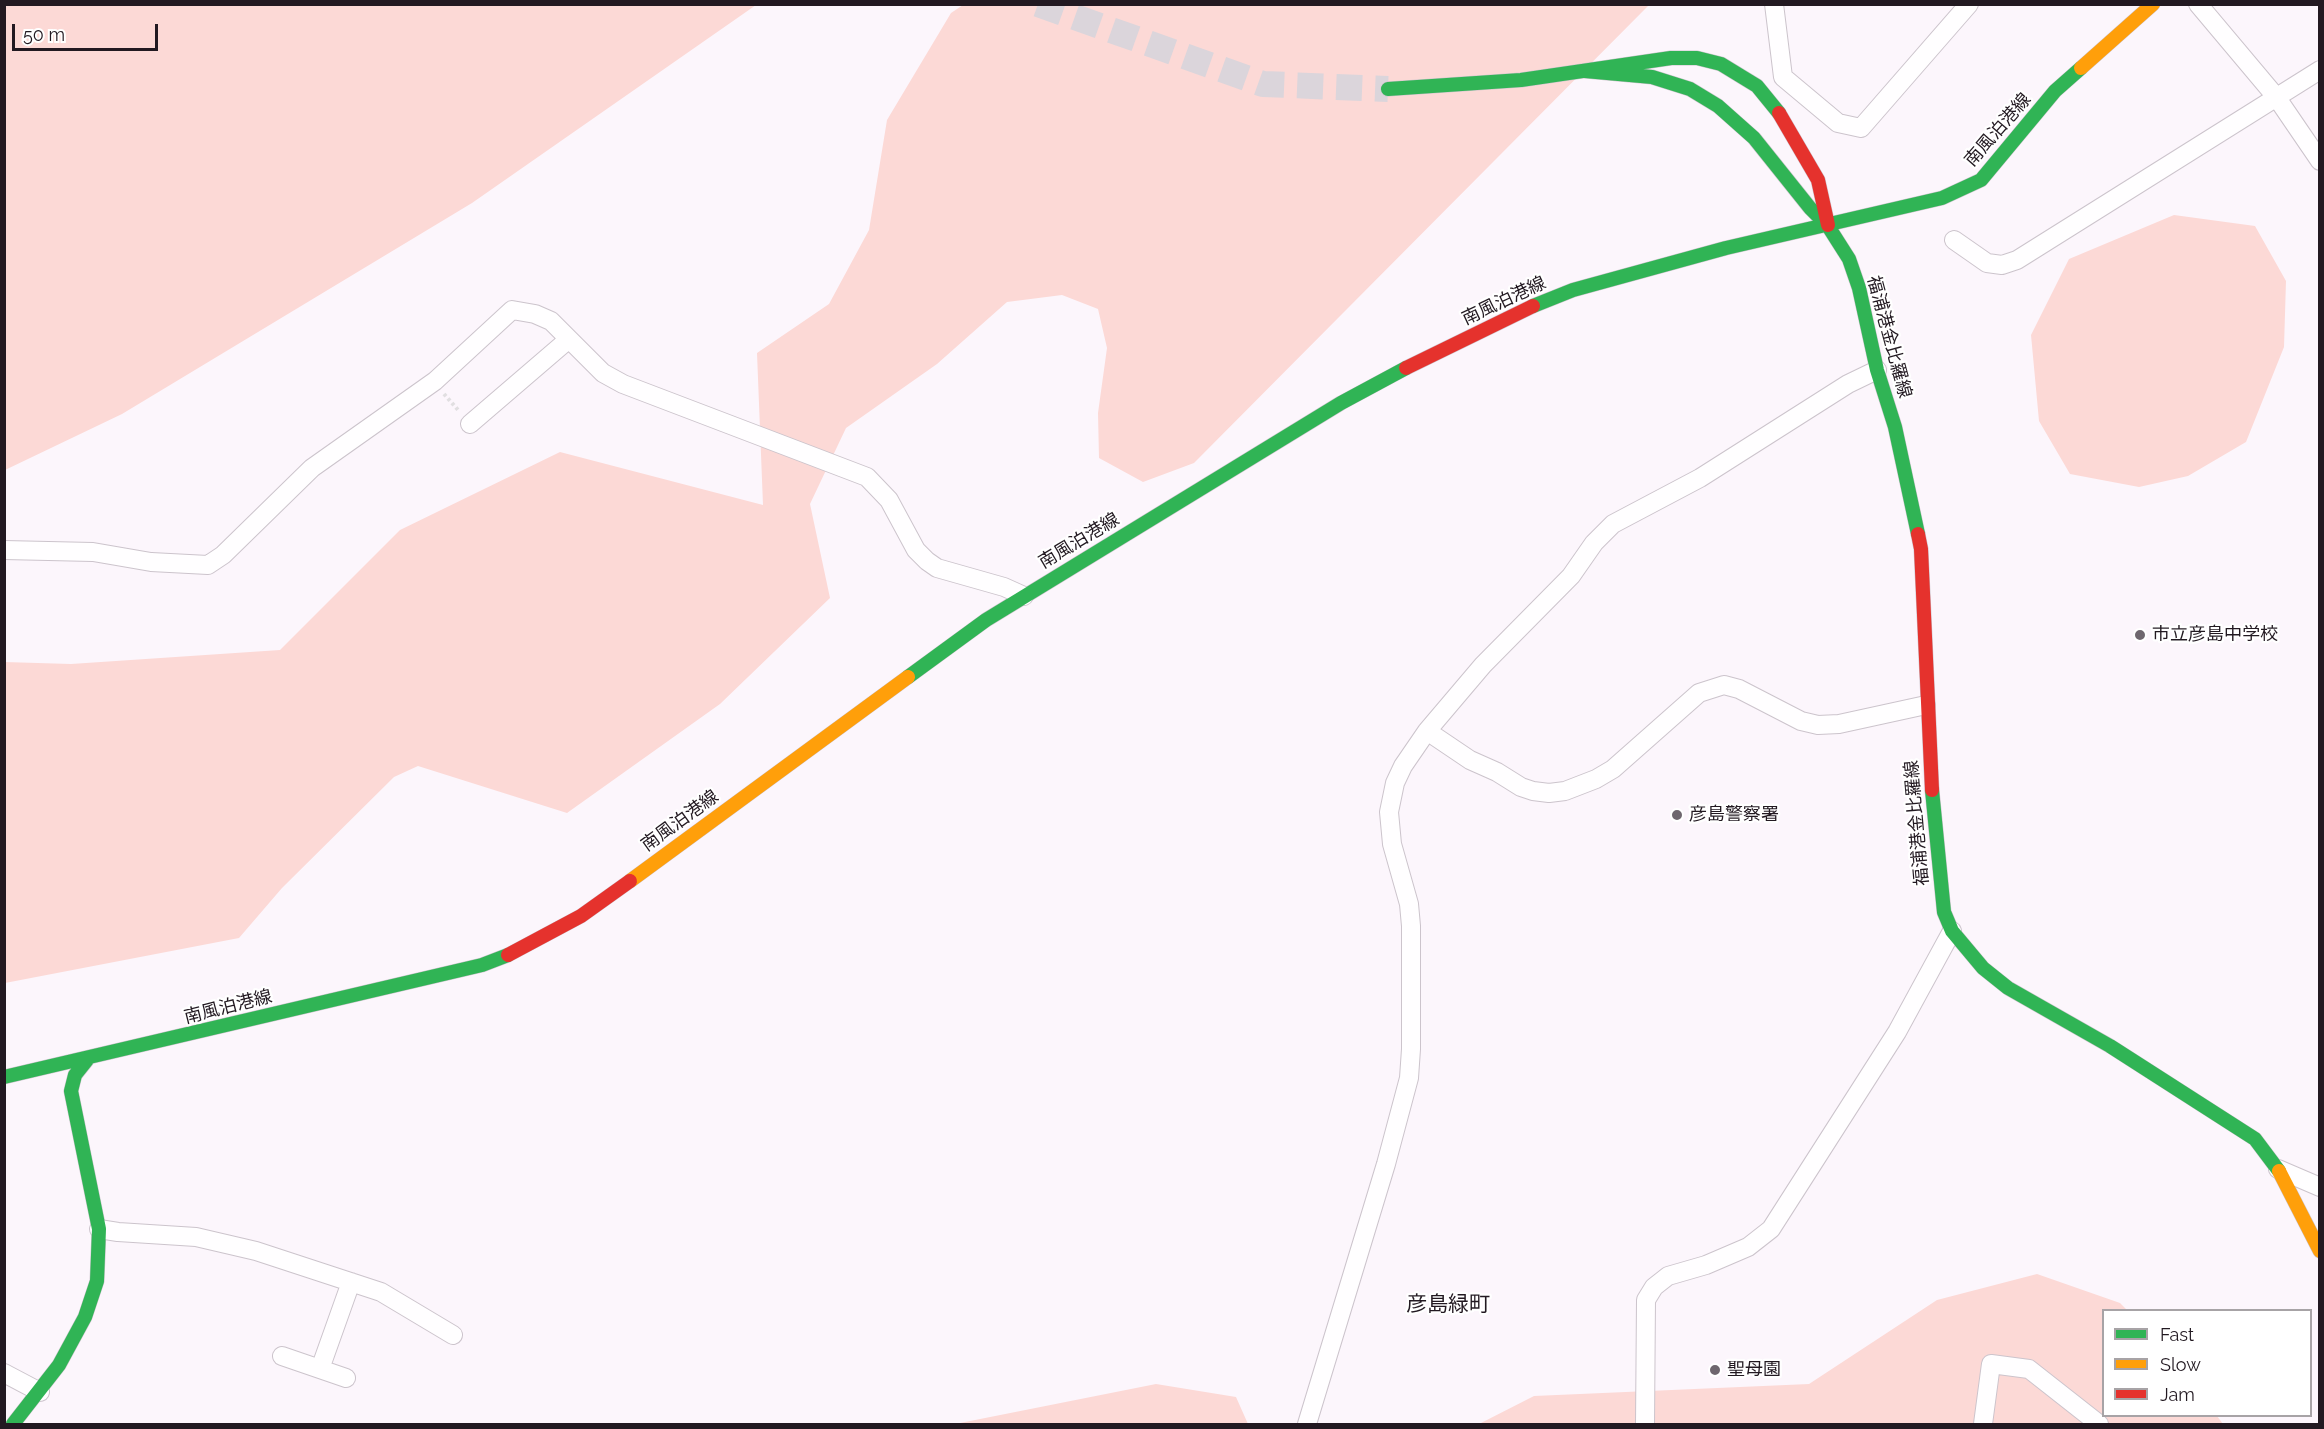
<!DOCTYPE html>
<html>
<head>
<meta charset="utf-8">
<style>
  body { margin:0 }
  #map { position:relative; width:2324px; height:1429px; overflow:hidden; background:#fcf6fc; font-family:Raleway,sans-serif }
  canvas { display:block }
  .frame { position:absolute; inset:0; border:6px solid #221921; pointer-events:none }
  .legend { position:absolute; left:2102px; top:1309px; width:210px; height:108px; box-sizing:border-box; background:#fff; border:2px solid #a7a3a6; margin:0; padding:8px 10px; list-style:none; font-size:18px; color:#221921 }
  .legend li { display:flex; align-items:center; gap:12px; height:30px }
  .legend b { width:30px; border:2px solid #a7a3a6 }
  .scale { position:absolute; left:12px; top:24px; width:146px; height:27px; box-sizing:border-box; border:3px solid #221921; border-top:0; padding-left:8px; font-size:18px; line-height:21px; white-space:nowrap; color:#221921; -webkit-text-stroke:4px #fff; paint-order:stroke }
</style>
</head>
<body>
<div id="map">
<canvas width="2324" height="1429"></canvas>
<div class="frame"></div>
<ul class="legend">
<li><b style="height:8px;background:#30b455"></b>Fast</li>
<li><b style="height:8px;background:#ff9f0a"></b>Slow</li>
<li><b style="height:8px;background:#e5322d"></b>Jam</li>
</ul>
<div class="scale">50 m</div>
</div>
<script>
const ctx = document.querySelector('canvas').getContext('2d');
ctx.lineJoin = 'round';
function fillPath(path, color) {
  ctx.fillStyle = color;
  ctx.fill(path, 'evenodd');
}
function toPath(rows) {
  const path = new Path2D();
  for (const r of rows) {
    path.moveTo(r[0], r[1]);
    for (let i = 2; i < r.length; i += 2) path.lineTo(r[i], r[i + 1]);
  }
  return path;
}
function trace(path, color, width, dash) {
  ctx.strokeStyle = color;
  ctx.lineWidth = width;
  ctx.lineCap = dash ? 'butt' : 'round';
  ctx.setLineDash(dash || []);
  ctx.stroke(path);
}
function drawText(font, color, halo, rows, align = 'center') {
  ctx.font = font + ' Raleway,"Noto Sans JP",sans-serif';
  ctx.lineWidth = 4.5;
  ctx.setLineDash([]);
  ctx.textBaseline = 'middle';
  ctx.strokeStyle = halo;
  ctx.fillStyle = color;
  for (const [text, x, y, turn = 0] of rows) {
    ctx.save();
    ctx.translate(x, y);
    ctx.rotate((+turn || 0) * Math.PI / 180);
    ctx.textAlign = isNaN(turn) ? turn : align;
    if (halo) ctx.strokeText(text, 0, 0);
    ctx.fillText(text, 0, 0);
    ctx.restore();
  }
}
const green = toPath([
  [5,4,756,4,756,5,472,203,122,414,5,470],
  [963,5,1649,5,1194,463,1143,482,1099,458,1098,413,1107,348,1098,309,1062,295,1007,302,937,364,846,428,810,504,830,598,720,704,567,813,418,766,394,777,282,888,239,938,5,983,4,662,71,664,280,650,400,530,560,452,763,505,757,353,829,304,869,230,887,120,951,13],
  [2174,215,2255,226,2286,281,2284,347,2246,442,2188,476,2139,487,2070,474,2039,421,2031,335,2069,259],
  [2037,1274,2120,1303,2127,1310,2104,1310,2104,1416,2217,1416,2223,1424,1479,1424,1534,1396,1809,1384,1937,1300],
  [1156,1384,1236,1397,1248,1424,955,1424]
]);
const secondaryTunnel = toPath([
  [1038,4,1263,84,1388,89]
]);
const path = toPath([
  [444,394,459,411]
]);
const street = toPath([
  [1774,4,1783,77,1838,123,1861,128,1969,4],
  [2198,4,2277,98,2320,161],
  [1954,240,1987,263,2002,265,2017,260,2320,70],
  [470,424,569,339],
  [4,550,93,552,151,562,208,565,223,555,312,468,435,381,512,310,535,314,551,321,603,373,623,384,867,477,889,500,916,550,927,561,937,568,1004,587,1024,596],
  [1427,731,1470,760,1497,772,1521,787,1533,791,1549,793,1565,791,1596,779,1613,769,1699,693,1724,685,1739,689,1801,721,1818,725,1839,724,1926,705],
  [2278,1169,2320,1187],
  [99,1229,118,1232,196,1237,256,1251,381,1292,453,1335],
  [282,1356,346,1378],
  [320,1369,351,1282],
  [4,1373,40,1392],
  [1307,1424,1386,1164,1409,1078,1411,1049,1411,926,1409,904,1392,844,1389,812,1395,783,1403,766,1427,731,1483,665,1571,576,1594,543,1613,524,1700,478,1848,384,1877,370],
  [1645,1424,1646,1300,1654,1287,1668,1276,1706,1265,1748,1247,1771,1229,1897,1032,1952,931],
  [1983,1424,1991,1364,2029,1369,2099,1424]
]);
const fast = toPath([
  [1585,71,1652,77,1690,89,1718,106,1754,138,1810,208,1828,226,1849,259,1859,288,1877,370,1895,427,1918,534],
  [1388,89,1521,80,1671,58,1697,58,1721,64,1757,86,1779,113],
  [1533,306,1573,290,1726,248,1942,198,1981,180,2055,91,2081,68],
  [908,677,986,620,1341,403,1406,368],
  [1932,790,1944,912,1952,931,1983,968,2008,988,2110,1046,2255,1139,2279,1171],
  [4,1077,482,965,508,955],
  [13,1424,59,1365,85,1317,97,1281,99,1229,71,1091,75,1075,87,1060]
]);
const slow = toPath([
  [2081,68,2153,4],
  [630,881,908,677],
  [2279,1171,2320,1251]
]);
const jam = toPath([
  [1779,113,1818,180,1828,225],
  [1406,368,1533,306],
  [1918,534,1921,549,1932,790],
  [508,955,581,916,630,881]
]);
const markers = [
  [2140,635,6,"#6e666e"],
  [1677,815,6,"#6e666e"],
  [1715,1370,6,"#6e666e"]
];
const streetNames = [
  ["南風泊港線",1998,130,-49],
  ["南風泊港線",1504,301,-25],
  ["福浦港金比羅線",1889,337,75],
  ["南風泊港線",1079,541,-31],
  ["南風泊港線",680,821,-36],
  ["福浦港金比羅線",1917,823,-95],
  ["南風泊港線",228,1007,-14]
];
const poiNames = [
  ["市立彦島中学校",2152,635],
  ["彦島警察署",1689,815],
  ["聖母園",1727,1370]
];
const quarterNames = [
  ["彦島緑町",1448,1305]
];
fillPath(green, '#fcd9d6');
trace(secondaryTunnel, '#dbd5db', 26, [26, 13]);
trace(street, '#ccc4cc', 20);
trace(fast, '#ccc4cc', 15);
trace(slow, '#ccc4cc', 15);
trace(jam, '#ccc4cc', 15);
trace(path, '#e1dfe1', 4, [3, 3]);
trace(street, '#fffeff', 18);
trace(fast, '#30b455', 14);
trace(slow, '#ff9f0a', 14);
trace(jam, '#e5322d', 14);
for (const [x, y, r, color] of markers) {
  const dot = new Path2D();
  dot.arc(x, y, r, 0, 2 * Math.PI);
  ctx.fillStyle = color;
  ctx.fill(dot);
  trace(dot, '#fff', 2);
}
drawText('18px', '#221921', '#fff', streetNames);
drawText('18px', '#221921', '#fff', poiNames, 'left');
drawText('21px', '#221921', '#fff', quarterNames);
</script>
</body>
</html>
